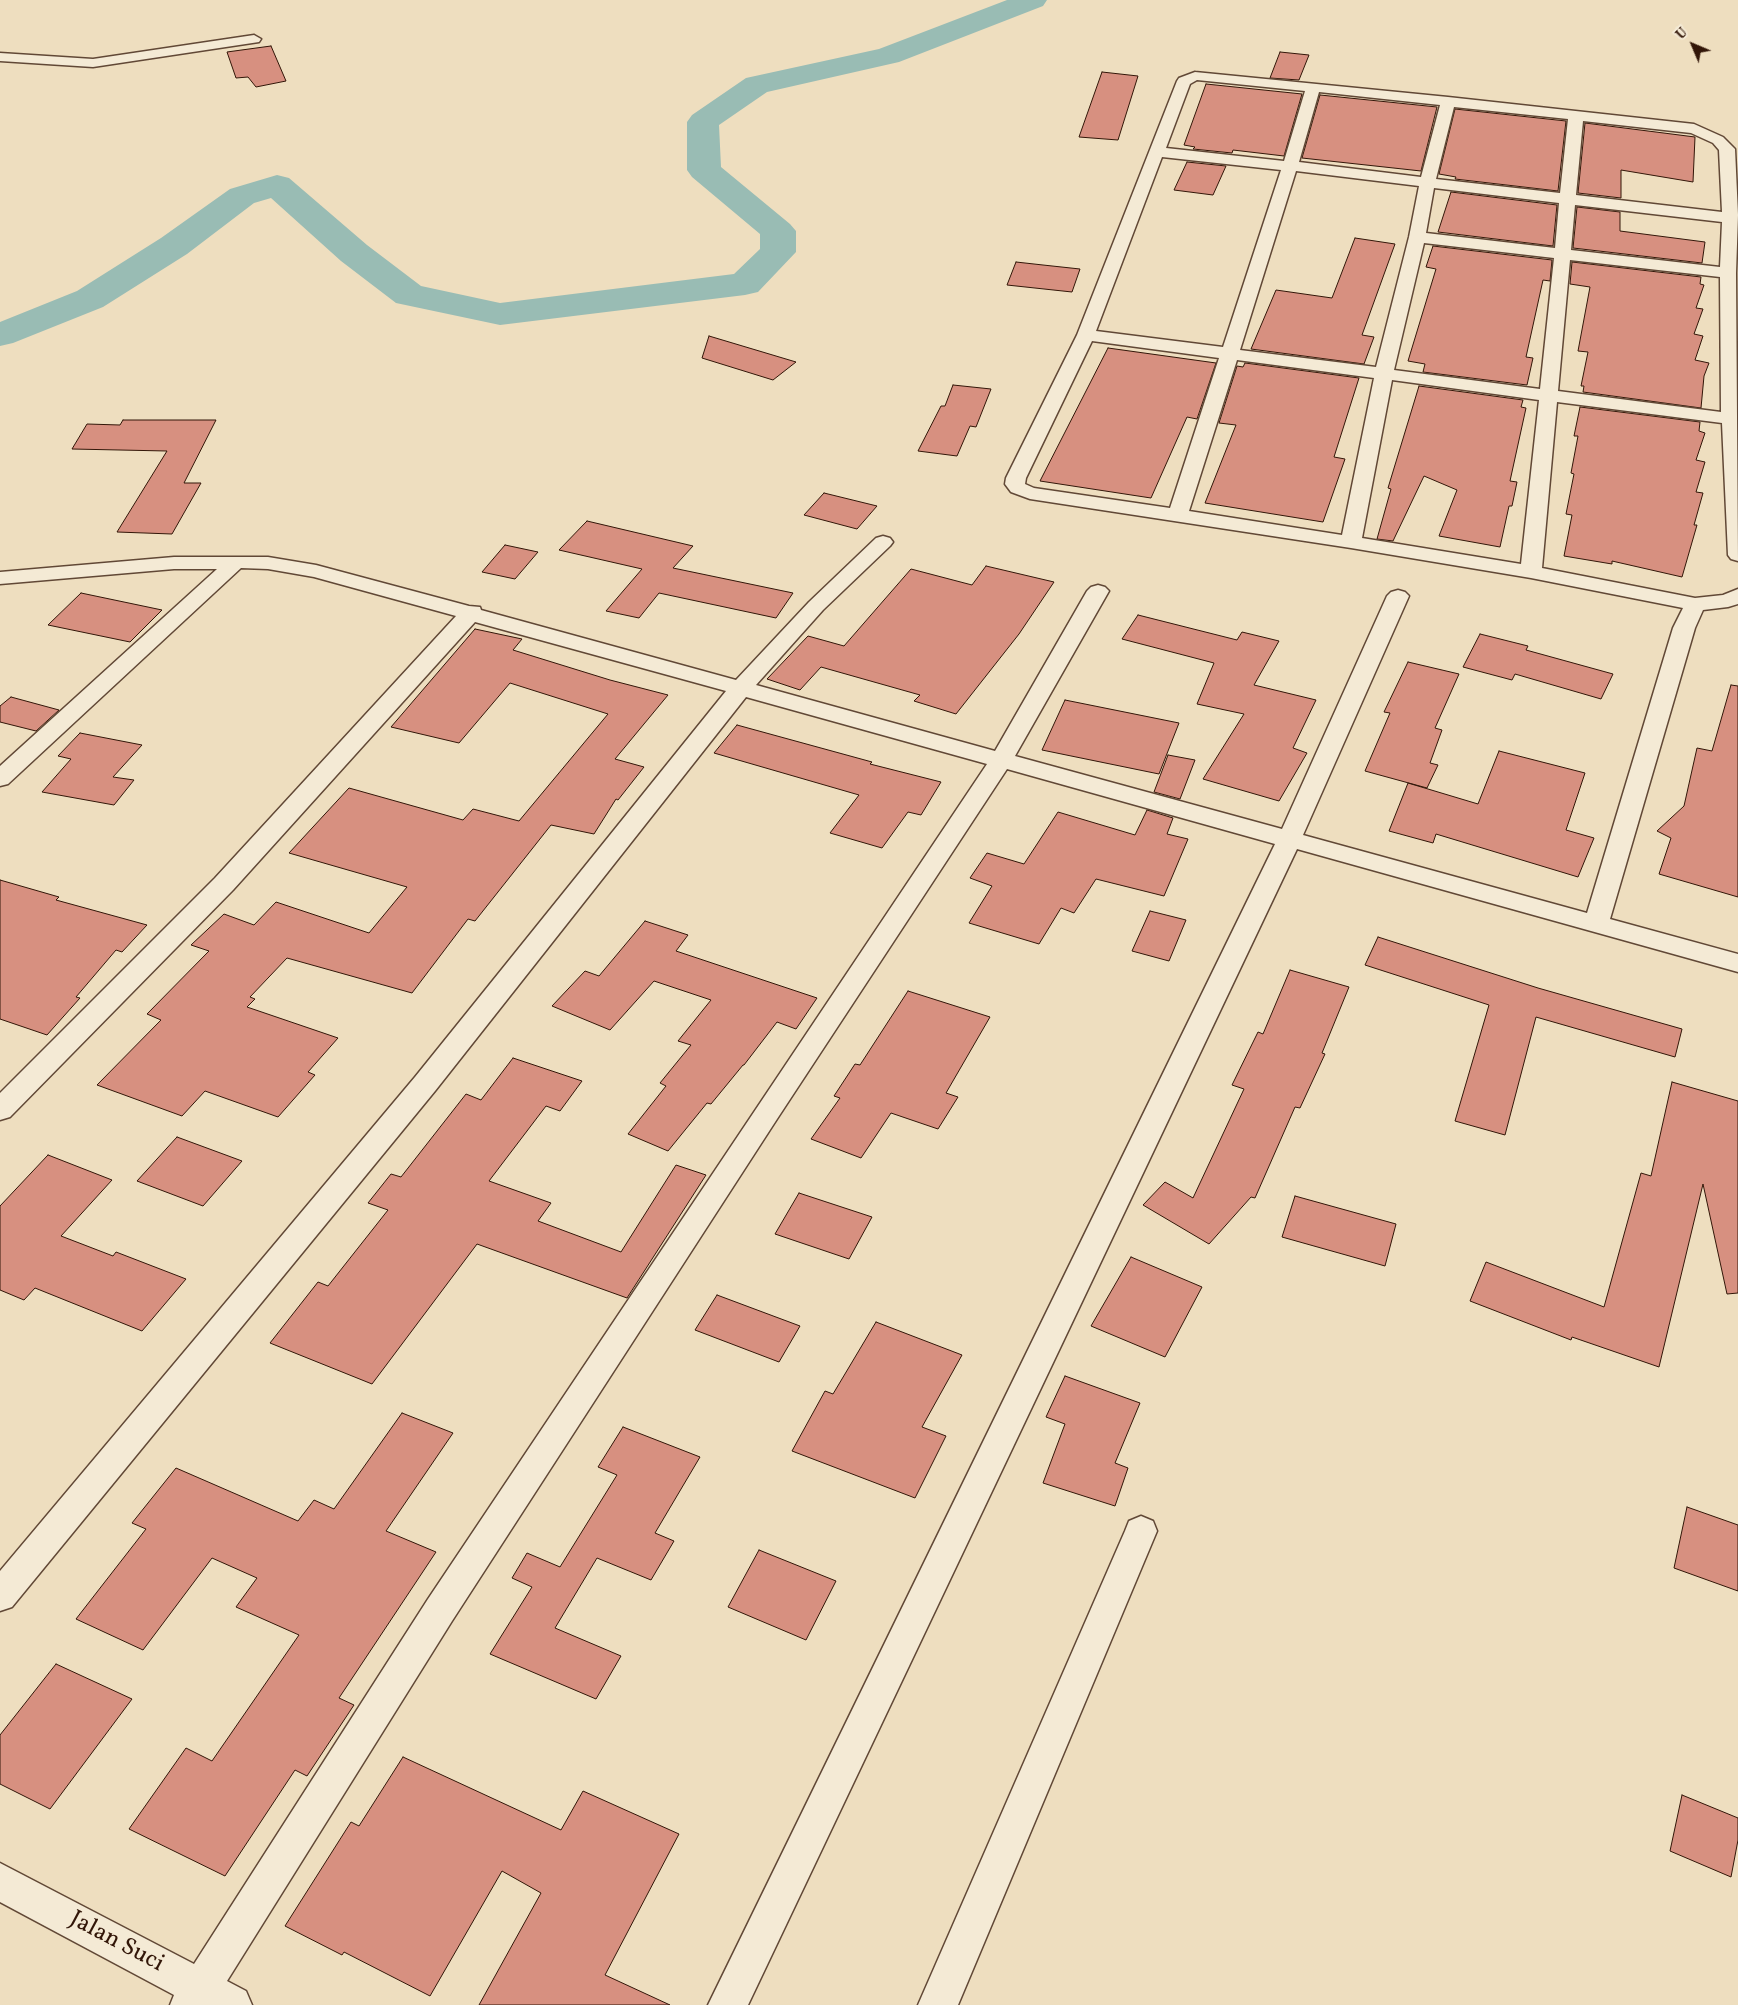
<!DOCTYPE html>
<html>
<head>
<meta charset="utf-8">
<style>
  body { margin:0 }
  #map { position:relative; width:1738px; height:2005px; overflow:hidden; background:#eedebf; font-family:Vollkorn,serif }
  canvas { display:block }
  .north { position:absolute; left:1668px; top:20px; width:50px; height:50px; -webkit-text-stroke:4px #f4ead5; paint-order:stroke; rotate:315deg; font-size:14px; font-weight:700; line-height:20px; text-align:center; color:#321608 }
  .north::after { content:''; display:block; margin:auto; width:18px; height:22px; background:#321608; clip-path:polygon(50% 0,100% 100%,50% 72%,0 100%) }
</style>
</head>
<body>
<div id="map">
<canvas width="1738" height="2005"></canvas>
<div class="north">U</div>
</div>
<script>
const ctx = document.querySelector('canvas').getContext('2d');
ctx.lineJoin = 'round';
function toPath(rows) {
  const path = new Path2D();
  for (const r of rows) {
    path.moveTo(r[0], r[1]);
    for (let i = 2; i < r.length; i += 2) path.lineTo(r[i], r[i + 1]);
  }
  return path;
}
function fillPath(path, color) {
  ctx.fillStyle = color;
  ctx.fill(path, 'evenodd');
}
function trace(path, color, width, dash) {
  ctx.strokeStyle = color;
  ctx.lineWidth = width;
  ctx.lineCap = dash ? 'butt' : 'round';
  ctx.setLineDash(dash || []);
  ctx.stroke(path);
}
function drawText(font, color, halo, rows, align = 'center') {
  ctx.font = font + ' Vollkorn,serif';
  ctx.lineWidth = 4;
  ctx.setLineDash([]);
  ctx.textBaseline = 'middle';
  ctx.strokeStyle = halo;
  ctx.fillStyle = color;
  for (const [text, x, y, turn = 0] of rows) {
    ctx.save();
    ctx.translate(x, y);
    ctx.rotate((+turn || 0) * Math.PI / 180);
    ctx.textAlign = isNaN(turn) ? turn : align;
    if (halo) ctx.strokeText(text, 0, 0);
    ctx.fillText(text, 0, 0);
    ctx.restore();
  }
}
const river = toPath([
  [1007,0,1047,0,1043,6,899,62,767,92,719,125,721,167,790,224,796,231,796,252,758,292,745,295,500,325,396,303,341,261,271,198,254,203,187,254,103,307,13,343,0,346,0,322,77,291,161,238,230,189,277,175,289,178,367,245,421,286,500,303,734,274,760,249,760,234,692,177,687,170,687,122,692,115,746,78,879,49,1007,0]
]);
const building = toPath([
  [271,46,286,81,256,87,248,77,236,78,227,52,271,46],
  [1280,52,1309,55,1299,80,1270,78,1280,52],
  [1102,72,1138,76,1118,140,1079,137,1102,72],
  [1206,84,1302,94,1284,156,1233,150,1232,153,1193,149,1195,147,1184,145,1206,84],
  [1320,95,1437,107,1421,171,1302,158,1320,95],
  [1455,109,1566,121,1558,191,1455,179,1456,177,1439,174,1455,109],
  [1585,123,1695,137,1693,182,1621,170,1621,198,1578,193,1585,123],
  [1187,162,1226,166,1213,195,1174,190,1187,162],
  [1451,192,1557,205,1553,246,1438,232,1451,192],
  [1577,207,1620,212,1620,231,1705,242,1702,263,1573,248,1577,207],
  [1355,238,1395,244,1362,335,1374,337,1364,364,1251,349,1276,290,1332,298,1355,238],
  [1433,246,1552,260,1550,281,1543,280,1526,357,1533,358,1527,385,1423,372,1425,364,1408,361,1436,269,1426,267,1433,246],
  [1016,262,1043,265,1080,269,1072,292,1007,285,1016,262],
  [1572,262,1701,277,1700,284,1704,285,1696,308,1703,309,1694,334,1703,336,1695,360,1709,363,1704,376,1701,408,1583,392,1584,386,1581,386,1588,352,1578,351,1590,287,1570,284,1572,262],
  [709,336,796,362,773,380,702,358,709,336],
  [1108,348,1216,363,1197,419,1187,417,1151,498,1040,481,1108,348],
  [1245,363,1359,378,1334,457,1345,459,1323,522,1205,503,1236,425,1219,423,1237,366,1243,367,1245,363],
  [953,385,991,389,976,427,970,426,957,456,918,451,941,406,945,406,953,385],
  [1419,386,1523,400,1521,407,1526,408,1510,481,1517,482,1512,506,1509,506,1500,547,1439,536,1457,490,1424,476,1393,541,1377,539,1391,489,1388,488,1419,386],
  [1580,407,1700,422,1699,431,1705,433,1696,460,1705,462,1696,492,1703,493,1694,525,1697,525,1682,577,1612,561,1612,564,1564,556,1572,515,1566,514,1574,474,1571,473,1578,436,1574,436,1580,407],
  [123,420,216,420,184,483,201,483,172,534,117,532,167,451,72,449,87,424,120,425,123,420],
  [824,493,877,506,857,529,804,515,824,493],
  [587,521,693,546,673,568,793,593,776,618,659,593,639,618,606,611,642,569,559,550,587,521],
  [505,545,538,552,515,579,482,572,505,545],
  [986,566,1054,582,1019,634,956,714,914,701,920,695,821,667,800,690,767,679,808,636,844,646,911,569,972,585,986,566],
  [81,593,162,610,130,642,48,625,81,593],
  [1138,615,1237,640,1242,632,1279,641,1254,685,1316,700,1293,748,1307,753,1279,801,1203,779,1244,714,1197,704,1214,663,1122,639,1138,615],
  [475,629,522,639,513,650,610,680,668,695,615,759,644,767,618,800,616,799,594,834,551,825,475,921,468,919,412,993,287,958,250,997,255,999,247,1007,338,1038,308,1072,315,1075,278,1117,205,1091,182,1116,97,1085,161,1020,147,1014,209,951,191,945,224,914,254,925,276,902,369,933,407,887,289,853,349,788,463,820,473,809,519,821,608,714,510,683,459,743,391,727,475,629],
  [1480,634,1528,646,1526,650,1613,674,1601,699,1515,674,1512,680,1463,667,1480,634],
  [1408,662,1459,674,1435,728,1442,730,1430,763,1438,765,1427,788,1365,771,1390,713,1384,712,1408,662],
  [1731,685,1738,686,1738,897,1659,874,1671,838,1657,831,1684,806,1697,748,1712,751,1731,685],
  [11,697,59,710,36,731,0,722,0,706,11,697],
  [1065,700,1179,723,1159,774,1042,750,1065,700],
  [737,725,872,762,870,764,941,782,921,815,908,812,882,848,830,833,859,795,714,753,737,725],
  [80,733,142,745,113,777,134,780,114,805,42,792,71,759,58,756,80,733],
  [1499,751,1585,773,1566,830,1594,838,1578,877,1436,834,1433,843,1389,831,1408,783,1478,804,1499,751],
  [1168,755,1195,760,1180,799,1154,792,1168,755],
  [1147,810,1173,818,1167,834,1188,839,1164,896,1096,879,1074,913,1061,908,1039,944,969,923,992,886,970,878,987,853,1024,864,1058,812,1135,835,1147,810],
  [0,880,59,897,56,900,147,925,122,952,116,950,76,997,80,998,47,1035,0,1019,0,880],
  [1150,911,1186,920,1169,961,1132,951,1150,911],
  [645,921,688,935,676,951,817,998,796,1029,777,1022,744,1065,743,1065,711,1104,707,1103,668,1151,628,1134,666,1086,660,1083,691,1045,678,1041,711,1000,654,981,610,1030,552,1006,585,971,599,976,645,921],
  [1378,937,1538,988,1682,1029,1675,1057,1536,1017,1505,1135,1455,1121,1489,1005,1365,965,1378,937],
  [1290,970,1349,987,1322,1053,1325,1054,1300,1108,1295,1107,1255,1198,1251,1197,1209,1244,1143,1205,1165,1182,1193,1198,1244,1089,1232,1085,1258,1032,1263,1034,1290,970],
  [908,991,990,1017,946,1093,958,1097,938,1129,891,1113,861,1158,811,1139,840,1098,834,1096,855,1064,860,1065,908,991],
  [513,1058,582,1081,560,1111,546,1106,489,1181,551,1203,538,1221,621,1252,676,1165,706,1175,627,1298,477,1244,372,1384,270,1343,318,1282,328,1286,388,1210,368,1203,391,1174,401,1177,466,1094,481,1100,513,1058],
  [1672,1082,1738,1101,1738,1293,1727,1294,1703,1184,1659,1367,1572,1337,1571,1340,1470,1301,1486,1262,1604,1307,1641,1173,1651,1176,1672,1082],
  [177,1137,242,1161,203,1206,137,1181,177,1137],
  [48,1155,112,1180,61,1236,113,1256,116,1252,186,1279,142,1331,35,1288,24,1300,0,1290,0,1206,48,1155],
  [799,1193,872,1217,849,1259,775,1234,799,1193],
  [1295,1196,1396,1224,1385,1266,1282,1237,1295,1196],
  [1131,1257,1202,1287,1165,1357,1091,1326,1131,1257],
  [717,1295,800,1326,779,1362,695,1330,717,1295],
  [876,1322,962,1355,922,1427,946,1436,915,1498,792,1451,825,1391,833,1394,876,1322],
  [1065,1376,1140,1403,1115,1463,1128,1468,1115,1506,1043,1483,1065,1424,1046,1417,1065,1376],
  [402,1413,453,1433,386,1531,436,1552,339,1698,354,1705,307,1776,295,1770,225,1876,129,1829,186,1748,212,1761,299,1635,236,1607,257,1578,212,1558,143,1650,76,1619,146,1529,132,1523,176,1468,298,1521,314,1500,334,1509,402,1413],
  [623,1427,700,1457,655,1533,674,1541,651,1580,597,1558,555,1628,621,1656,596,1699,490,1654,532,1587,512,1578,527,1553,560,1567,617,1475,598,1467,623,1427],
  [1687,1507,1738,1525,1738,1591,1674,1568,1687,1507],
  [759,1550,836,1581,806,1640,728,1607,759,1550],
  [56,1664,132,1699,50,1809,0,1784,0,1735,56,1664],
  [403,1757,561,1830,583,1791,679,1834,605,1975,670,2005,479,2005,541,1893,502,1871,430,1996,344,1952,342,1955,285,1926,351,1822,359,1826,403,1757],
  [1682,1795,1738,1818,1738,1840,1731,1877,1670,1851,1682,1795]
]);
const minor = toPath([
  [254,35,261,39,259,42,93,67,0,61,0,53,93,59,254,35],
  [1195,72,1448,97,1694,124,1723,137,1735,149,1738,215,1736,273,1738,561,1731,559,1728,555,1722,423,1557,402,1542,568,1695,598,1723,595,1738,589,1738,604,1728,607,1703,610,1695,628,1610,919,1738,954,1738,972,1297,849,748,2005,708,2005,1275,844,1007,769,777,1119,452,1621,227,1981,246,1991,252,2005,170,2005,174,1995,0,1902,0,1863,194,1964,428,1599,987,764,746,697,435,1091,12,1607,0,1611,0,1571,415,1077,726,691,475,622,233,890,10,1117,0,1120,0,1093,215,878,456,616,314,577,268,569,241,568,8,784,0,786,0,766,217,569,174,569,0,584,0,572,174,557,268,557,316,565,469,606,480,607,481,610,736,680,809,602,876,538,883,536,890,538,893,542,890,546,823,610,756,685,995,751,1087,591,1091,587,1098,585,1105,587,1109,591,1015,756,1282,829,1387,596,1391,592,1398,590,1405,592,1409,596,1303,835,1587,913,1673,628,1683,608,1531,578,1351,548,1030,499,1011,492,1005,484,1006,478,1077,335,1177,81,1179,78,1195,72],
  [1197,80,1305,91,1284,161,1166,148,1190,84,1197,80],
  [1319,92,1440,105,1421,177,1299,162,1319,92],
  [1454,107,1568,119,1560,193,1436,179,1454,107],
  [1583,121,1691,133,1713,143,1719,150,1722,212,1576,195,1583,121],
  [1162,157,1281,170,1223,347,1096,331,1162,157],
  [1296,171,1419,186,1409,237,1376,367,1240,350,1296,171],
  [1434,188,1559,203,1555,248,1426,233,1434,188],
  [1575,205,1722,222,1720,267,1571,250,1575,205],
  [1424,243,1554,258,1540,389,1394,370,1424,243],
  [1570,260,1720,277,1721,412,1558,391,1570,260],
  [1092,341,1219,358,1170,508,1034,488,1025,484,1026,478,1092,341],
  [1237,360,1374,378,1342,535,1189,511,1237,360],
  [1392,380,1539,400,1521,564,1362,538,1392,380],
  [1141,1516,1153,1521,1157,1531,958,2005,918,2005,1125,1531,1129,1521,1141,1516]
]);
const nearStreetnames = [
  ["Jalan Suci",116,1943,28]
];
fillPath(river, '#99bcb4');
fillPath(building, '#d79080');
trace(building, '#321608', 1);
trace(minor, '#614836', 3);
fillPath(minor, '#f4ead5');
drawText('24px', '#321608', '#f4ead5', nearStreetnames);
</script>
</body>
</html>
